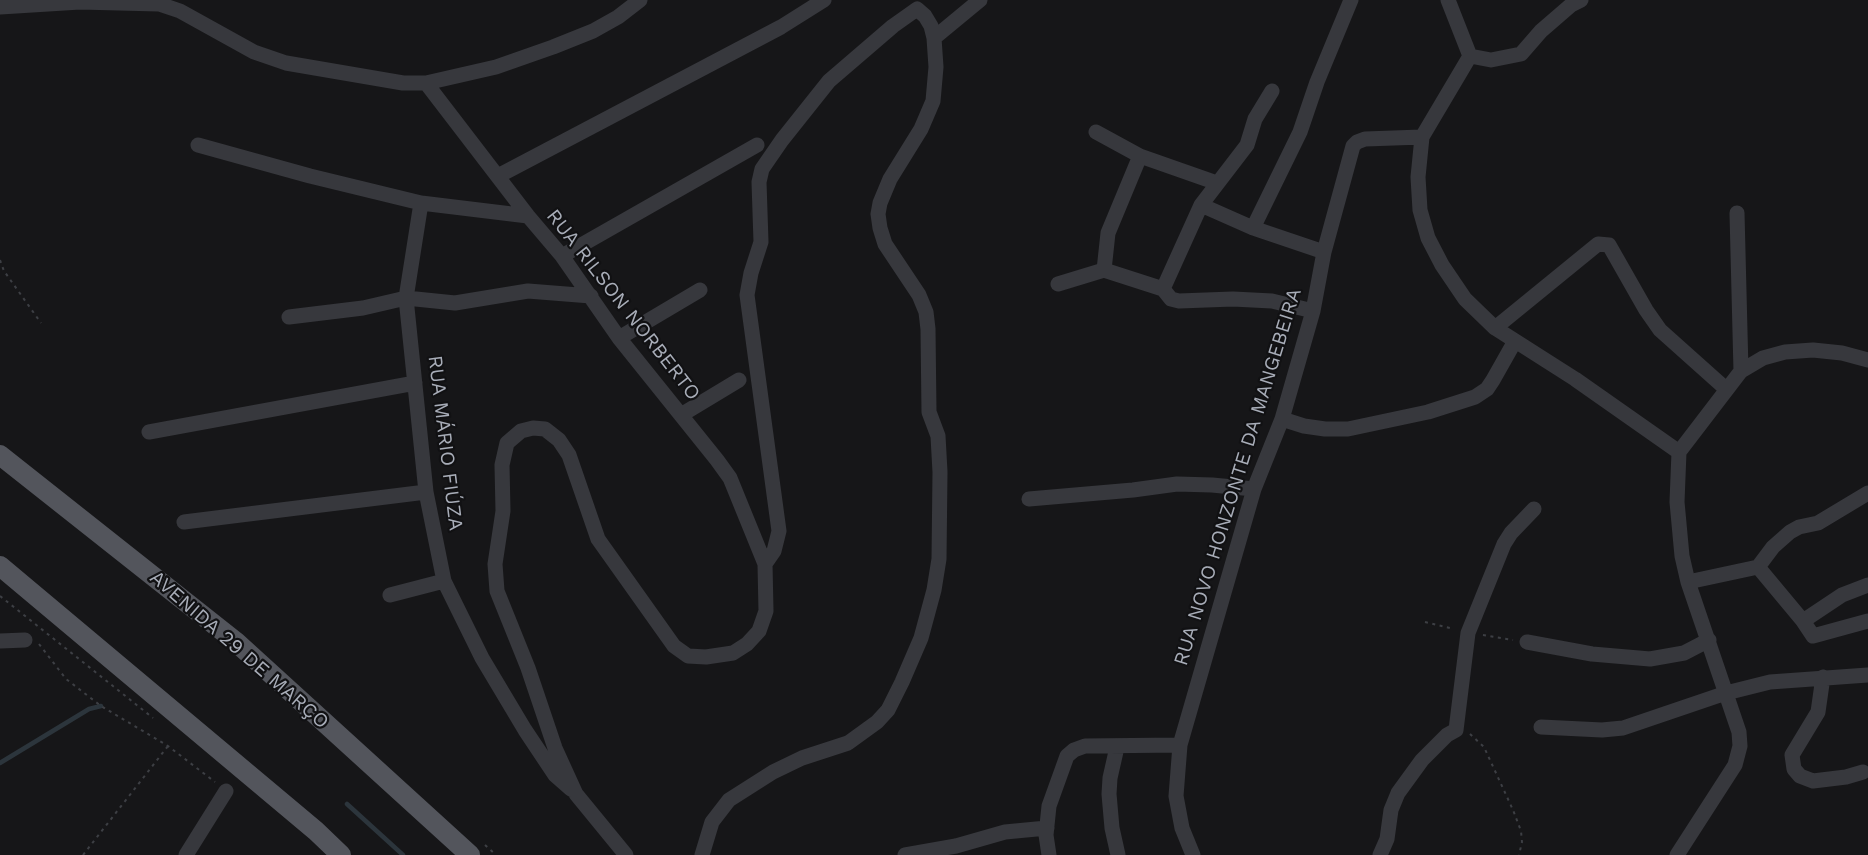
<!DOCTYPE html>
<html>
<head>
<meta charset="utf-8">
<style>
  body { margin:0 }
  canvas { display:block; background:#161618 }
</style>
</head>
<body>
<canvas width="1868" height="855"></canvas>
<script>
const ctx = document.querySelector('canvas').getContext('2d');
ctx.lineJoin = 'round';
function toPath(rows) {
  const path = new Path2D();
  for (const r of rows) {
    path.moveTo(r[0], r[1]);
    for (let i = 2; i < r.length; i += 2) path.lineTo(r[i], r[i + 1]);
  }
  return path;
}
function trace(path, color, width, dash) {
  ctx.strokeStyle = color;
  ctx.lineWidth = width;
  ctx.lineCap = dash ? 'butt' : 'round';
  ctx.setLineDash(dash || []);
  ctx.stroke(path);
}
function drawText(font, color, halo, rows, align = 'center') {
  ctx.font = font + ' "Work Sans",sans-serif';
  ctx.lineWidth = 4.5;
  ctx.setLineDash([]);
  ctx.textBaseline = 'middle';
  ctx.strokeStyle = halo;
  ctx.fillStyle = color;
  for (const [text, x, y, turn = 0] of rows) {
    ctx.save();
    ctx.translate(x, y);
    ctx.rotate((+turn || 0) * Math.PI / 180);
    ctx.textAlign = isNaN(turn) ? turn : align;
    if (halo) ctx.strokeText(text, 0, 0);
    ctx.fillText(text, 0, 0);
    ctx.restore();
  }
}
const stream = toPath([
  [0,763,89,709,101,706],
  [347,804,403,855]
]);
const path = toPath([
  [0,260,4,271,41,323],
  [0,596,153,718],
  [1425,622,1454,629],
  [1483,635,1513,640],
  [39,644,66,679,101,706,168,746,215,782],
  [1470,734,1484,747,1513,810,1521,831,1522,842,1519,855],
  [485,845,496,855],
  [83,855,168,746]
]);
const minor = toPath([
  [1448,0,1470,56],
  [1581,0,1571,5,1541,31,1521,54,1491,60,1470,56,1422,137,1418,177,1420,210,1428,238,1442,265,1465,299,1495,328,1575,379,1679,452,1677,502,1682,556,1688,582,1739,732,1740,746,1735,765,1677,855],
  [0,7,80,2,159,4,180,11,254,52,286,63,403,83,426,83,496,67,553,47,593,31,618,17,640,0],
  [934,38,980,0],
  [426,83,528,216,562,256,619,338,717,460,730,478,765,564],
  [1096,132,1140,156,1217,183],
  [198,145,310,176,421,203,528,216],
  [498,176,781,27,824,0],
  [421,203,406,298,426,492,444,581,482,658,525,730,555,775,571,789],
  [1201,205,1253,228,1324,252],
  [1737,213,1741,371],
  [1253,228,1300,132,1317,82,1351,0],
  [562,256,757,145],
  [1104,270,1108,233,1140,156],
  [1058,284,1104,270,1163,289,1171,299,1179,301,1233,299,1272,301,1313,311],
  [1163,289,1201,205,1247,145,1255,119,1272,91],
  [289,317,363,308,406,298,455,303,528,291,591,296],
  [1495,328,1598,244,1609,245,1646,310,1660,330,1726,389],
  [619,338,700,290],
  [681,415,739,380],
  [1282,419,1304,426,1325,429,1348,429,1428,412,1475,397,1487,389,1493,380,1515,341],
  [149,432,415,383],
  [1679,452,1741,371,1763,358,1785,352,1813,350,1842,353,1868,360],
  [1029,499,1133,490,1177,484,1212,485,1254,489],
  [184,522,426,492],
  [1758,567,1803,621],
  [1688,582,1758,567,1773,547,1790,532,1799,527,1818,523,1868,493],
  [1868,585,1842,595,1803,621,1813,636,1868,621],
  [390,595,444,581],
  [0,641,25,640],
  [1527,642,1592,654,1650,659,1684,653,1709,640],
  [1823,677,1818,712,1792,755,1794,769,1800,776,1813,781,1846,777,1863,772],
  [1541,727,1602,730,1623,728,1726,693,1770,682,1868,675],
  [1117,747,1110,778,1109,794,1112,828,1118,855],
  [186,855,226,791],
  [626,855,576,794,555,748,528,668,497,591,495,564,503,511,502,465,507,443,521,431,533,428,545,429,559,440,569,455,598,539,674,646,688,656,706,657,733,653,747,644,759,631,766,611,765,564,774,551,779,531,747,295,751,273,761,242,759,182,762,169,782,140,829,81,893,26,917,9,925,16,931,26,934,38,936,67,933,101,921,129,890,179,880,203,878,214,880,228,885,244,919,295,926,312,928,329,929,412,938,436,940,472,939,559,934,590,921,638,902,682,888,710,877,722,848,743,802,758,773,772,729,800,712,822,702,855],
  [905,855,956,846,1005,832,1047,828],
  [1049,855,1046,835,1049,806,1067,756,1074,750,1085,746,1180,745],
  [1193,855,1182,828,1176,796,1180,745,1254,489,1282,419,1313,311,1324,252,1353,146,1357,142,1365,139,1422,137],
  [1380,855,1387,839,1391,810,1398,793,1422,760,1447,735,1456,730,1468,633,1504,544,1511,533,1534,509]
]);
const major = toPath([
  [0,455,235,641,470,855],
  [0,566,316,831,341,855]
]);
const streetNames = [
  ["RUA RILSON NORBERTO",623,305,52],
  ["RUA MÁRIO FIÚZA",445,443,83],
  ["RUA NOVO HONZONTE DA MANGEBEIRA",1238,477,-73],
  ["AVENIDA 29 DE MARÇO",239,650,41]
];
trace(stream, '#2c353c', 4.5);
trace(path, '#3d3f44', 2, [3, 4.5]);
trace(minor, '#37383d', 15);
trace(major, '#53555c', 20);
drawText('20px', '#a8adb8', '#111113', streetNames);
</script>
</body>
</html>
